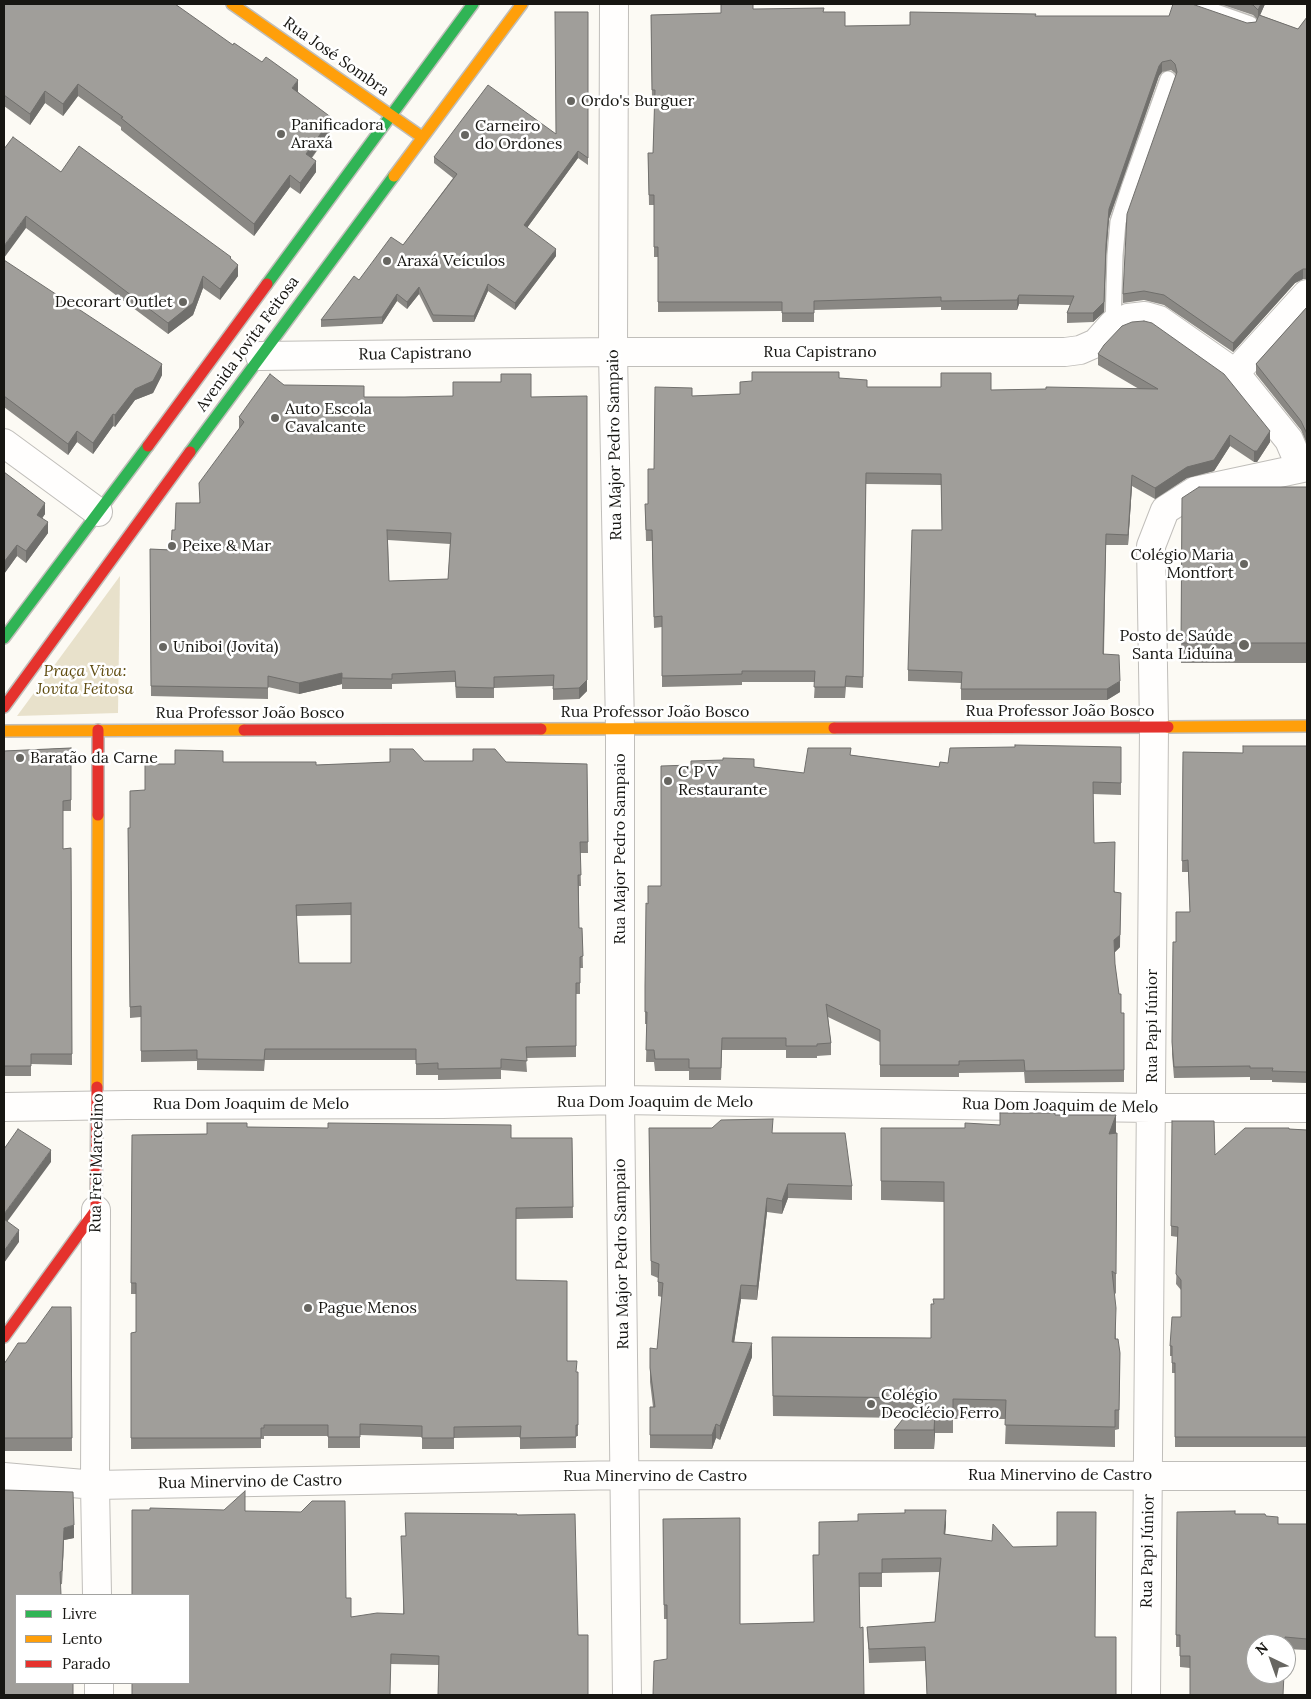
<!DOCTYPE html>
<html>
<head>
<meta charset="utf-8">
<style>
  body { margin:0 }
  #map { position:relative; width:1311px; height:1699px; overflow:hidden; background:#fcfaf4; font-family:Lora,serif }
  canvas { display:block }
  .frame { position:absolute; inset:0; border:5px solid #171612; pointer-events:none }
  .legend { position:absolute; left:15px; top:1594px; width:175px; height:90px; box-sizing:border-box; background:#fff; border:1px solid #a2a2a0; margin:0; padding:6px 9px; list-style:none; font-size:15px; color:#171612 }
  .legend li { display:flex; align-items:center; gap:10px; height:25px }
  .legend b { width:25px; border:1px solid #a2a2a0 }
  .north { position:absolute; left:1246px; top:1634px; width:50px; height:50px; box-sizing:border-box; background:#fff; border:1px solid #a2a2a0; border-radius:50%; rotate:318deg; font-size:14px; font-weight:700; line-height:20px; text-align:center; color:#171612 }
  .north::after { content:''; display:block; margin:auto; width:18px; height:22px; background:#676661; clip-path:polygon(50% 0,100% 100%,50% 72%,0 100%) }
</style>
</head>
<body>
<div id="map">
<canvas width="1311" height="1699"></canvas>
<div class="frame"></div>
<ul class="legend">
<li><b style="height:6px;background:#30b455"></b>Livre</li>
<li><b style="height:6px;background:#ff9f0a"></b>Lento</li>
<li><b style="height:6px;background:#e5322d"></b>Parado</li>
</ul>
<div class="north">N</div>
</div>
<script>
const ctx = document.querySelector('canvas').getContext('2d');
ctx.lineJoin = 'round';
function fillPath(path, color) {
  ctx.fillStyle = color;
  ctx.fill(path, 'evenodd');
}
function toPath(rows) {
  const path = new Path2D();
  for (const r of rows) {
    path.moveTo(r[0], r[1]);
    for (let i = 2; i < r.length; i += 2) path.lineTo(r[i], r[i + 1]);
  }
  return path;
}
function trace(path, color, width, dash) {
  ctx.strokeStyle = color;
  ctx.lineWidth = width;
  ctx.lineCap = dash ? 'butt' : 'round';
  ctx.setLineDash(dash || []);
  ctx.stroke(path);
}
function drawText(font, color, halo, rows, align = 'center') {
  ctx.font = font + ' Lora,serif';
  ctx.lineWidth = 5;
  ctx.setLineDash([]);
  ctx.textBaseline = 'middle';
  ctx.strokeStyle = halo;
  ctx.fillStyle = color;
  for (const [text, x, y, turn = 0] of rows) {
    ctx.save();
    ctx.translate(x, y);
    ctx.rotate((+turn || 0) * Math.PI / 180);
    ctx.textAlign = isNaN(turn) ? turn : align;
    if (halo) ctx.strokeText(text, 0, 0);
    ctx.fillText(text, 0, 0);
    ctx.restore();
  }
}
const green = toPath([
  [120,576,118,713,17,716]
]);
const lane = toPath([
  [1193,4,1250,24],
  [1113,324,1115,255,1118,222,1129,188,1168,79]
]);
const street = toPath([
  [614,4,613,352,620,728,620,1100,627,1695],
  [260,356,613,352,1065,352,1080,350,1096,343,1113,324,1128,318,1145,316,1159,320,1235,373,1289,440,1295,454,1297,469],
  [1235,373,1307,294],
  [4,443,98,512],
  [4,1107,127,1105,443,1104,620,1100,1151,1108,1307,1108],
  [96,1210,95,1485,97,1595],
  [4,1477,95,1485,625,1475,1307,1476],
  [99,1683,99,1695],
  [1146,1695,1154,727,1151,546,1165,510,1195,491,1307,467]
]);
const fast = toPath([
  [267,284,473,4],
  [190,452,394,176],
  [4,638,148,446]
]);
const slow = toPath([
  [232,4,422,137],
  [394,176,522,4],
  [1168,727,1307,726],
  [541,729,834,728],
  [4,731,244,730],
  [97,1087,98,815]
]);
const jam = toPath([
  [148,446,267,284],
  [4,707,190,452],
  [834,728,1168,727],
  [244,730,541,729],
  [98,815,98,730],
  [4,1337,96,1210,97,1087]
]);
const wall = toPath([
  [4,4,298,91,298,92,332,129,312,158,316,172,300,194,290,187,254,236,121,130,121,127,78,96,63,116,45,103,30,125,4,106],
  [1220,4,1265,4,1260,15,1298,29,1307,17,1307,279,1303,279,1295,283,1233,352,1164,305,1144,300,1123,303,1123,294,1176,75,1175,73,1171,70,1162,72,1159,76,1109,219,1106,255,1104,312,1093,322,1067,323,1067,313,1070,305,1019,304,1017,310,941,310,941,307,814,310,814,322,782,322,782,311,658,312,658,257,654,257,654,205,649,205,648,153,653,153,655,100,652,100,651,15,721,13,753,9,823,12,845,26,910,25,1035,16,1247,23,1256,22,1257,19,1253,15],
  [588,12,588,165,578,158,527,228,556,256,515,310,488,291,474,322,433,322,419,294,407,309,397,301,382,324,321,327,321,320,359,280,403,245,453,178,434,163,434,157,556,134],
  [4,149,61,172,231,259,238,276,220,300,203,288,193,315,168,334,26,228],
  [4,260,162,375,153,393,135,400,115,427,113,426,93,454,77,442,68,455,4,407],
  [1307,307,1307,444,1301,430,1256,374,1256,364],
  [1098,354,1270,442,1257,462,1254,462,1230,446,1214,471,1187,478,1155,499,1132,486,1128,545,1106,545,1104,654,1120,692,1107,700,961,700,961,683,908,681,908,670,942,530,941,485,866,484,863,688,846,687,845,698,814,698,815,682,742,682,742,685,662,687,662,627,654,628,652,541,646,541,645,504,648,504,654,469,692,396,740,394,839,378,867,387,991,390,1139,389,1098,365],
  [284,385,364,397,531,397,587,691,579,699,553,700,553,686,494,688,494,698,456,698,455,682,392,684,392,689,342,689,342,684,299,694,268,687,268,699,151,696,150,549,171,550,175,530,199,503,240,428,239,428,239,417],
  [388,540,450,544,448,579,389,581],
  [4,472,45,514,42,518,48,533,26,563,17,556,4,574],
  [1307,487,1307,663,1181,663,1182,498],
  [1307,746,1307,1083,1272,1082,1272,1080,1250,1080,1250,1077,1174,1078,1172,1054,1173,942,1176,942,1190,912,1188,872,1182,872,1183,752,1243,753],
  [1121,747,1121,795,1093,794,1094,843,1115,892,1121,893,1120,947,1114,953,1115,964,1121,1013,1124,1013,1124,1082,1025,1083,1024,1072,959,1073,959,1077,880,1077,880,1042,828,1017,831,1043,831,1055,817,1056,817,1058,786,1058,786,1050,722,1050,721,1080,689,1080,689,1071,655,1071,654,1062,646,1062,647,1024,645,1024,645,998,648,904,754,767,804,773,851,755,939,767,948,763],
  [71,748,71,811,63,811,63,849,71,848,72,1065,31,1064,31,1076,4,1076,4,751],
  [424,761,587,764,588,853,580,853,581,886,579,886,579,928,582,928,583,968,580,968,580,994,576,994,576,1057,526,1058,527,1072,501,1070,501,1079,438,1080,438,1075,416,1075,416,1060,265,1060,264,1071,197,1070,197,1061,141,1062,141,1017,130,1018,128,828,130,828,175,764,223,762,316,765],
  [351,915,351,963,299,963,296,916],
  [1055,1115,1116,1115,1116,1294,1114,1292,1116,1339,1120,1353,1119,1429,1115,1430,1115,1447,1005,1444,1006,1419,953,1419,953,1433,935,1433,934,1449,894,1449,894,1430,904,1418,773,1416,772,1337,931,1338,933,1304,944,1299,944,1202,881,1200,881,1128,965,1128,1000,1125],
  [1172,1121,1215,1155,1289,1129,1307,1130,1307,1450,1307,1447,1175,1447,1175,1373,1172,1373,1172,1356,1170,1356,1170,1346,1181,1317,1181,1290,1176,1284,1178,1237,1171,1236],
  [247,1127,511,1138,572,1138,573,1218,516,1219,516,1280,567,1361,576,1372,578,1372,578,1436,576,1436,576,1448,520,1449,520,1437,454,1438,454,1449,422,1449,422,1437,360,1435,360,1448,328,1448,328,1436,264,1436,264,1439,261,1439,261,1448,131,1449,131,1333,136,1332,136,1294,131,1294,132,1135,207,1134],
  [649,1128,773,1133,852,1186,852,1200,788,1198,782,1214,767,1212,757,1300,741,1299,734,1342,752,1357,720,1440,716,1438,712,1449,650,1448,650,1407,653,1407,650,1382,650,1348,657,1349,662,1297,658,1296,658,1278,651,1275],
  [71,1307,72,1451,4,1451,4,1364,26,1343],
  [4,1490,74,1538,64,1540,62,1584,16,1595,16,1683,4,1695],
  [245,1511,346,1598,351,1617,403,1614,405,1536,517,1514,439,1665,391,1664],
  [1177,1512,1235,1514,1266,1516,1278,1524,1307,1524,1307,1650,1286,1649,1286,1644,1256,1644,1190,1668,1180,1667,1180,1647,1176,1647],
  [663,1519,740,1624,814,1622,819,1555,946,1524,945,1534,1013,1547,1095,1637,1116,1695,927,1695,925,1661,869,1663,867,1627,935,1622,940,1572,882,1573,882,1587,859,1587,860,1628,667,1659,667,1619,664,1619]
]);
const shadedWall = toPath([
  [1261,4,1265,4,1258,20,1258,10],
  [1162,62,1162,72,1159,76,1109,219,1106,255,1104,312,1093,322,1093,313,1106,245,1109,209,1159,66],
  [298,80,298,91,292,100,292,88],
  [78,84,78,96,63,116,63,104],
  [45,91,45,103,30,125,30,114],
  [332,118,332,129,306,165,306,154],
  [578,151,578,158,524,232,524,225],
  [316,161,316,172,300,194,300,183],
  [290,175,290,187,254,236,254,224],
  [26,216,26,228,4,258,4,246],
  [556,249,556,256,515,310,515,303],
  [238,265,238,276,220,300,220,289],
  [1303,269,1303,279,1295,283,1233,352,1233,343,1295,274],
  [203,276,203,288,193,315,168,334,168,323],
  [488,284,488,291,474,322,474,316],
  [419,287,419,294,407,309,407,302],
  [397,294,397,301,382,324,382,317],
  [1019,295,1019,304,1017,310,1017,300],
  [162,364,162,375,153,393,135,400,115,427,115,415,135,389],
  [113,414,113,426,93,454,93,443],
  [77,431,77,442,68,455,68,444],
  [1270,431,1270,442,1257,462,1254,462,1254,451],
  [1230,435,1230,446,1214,471,1187,478,1155,499,1155,488],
  [1132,475,1132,486,1128,545,1128,535],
  [45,503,45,514,37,526,37,515],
  [48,522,48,533,26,563,26,551],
  [17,545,17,556,4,574,4,562],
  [342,673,342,684,299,694,299,683],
  [587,680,587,691,579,699,579,688],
  [1120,681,1120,692,1107,700,1107,689],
  [1120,935,1120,947,1114,953,1114,940],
  [1116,1115,1116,1135,1109,1134],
  [51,1150,51,1162,4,1226,4,1214],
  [788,1184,788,1198,782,1214,782,1201],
  [767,1198,767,1212,757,1300,757,1286],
  [19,1230,19,1242,4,1263,4,1251],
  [741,1285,741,1299,732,1356,732,1342],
  [752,1343,752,1357,720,1440,720,1426],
  [935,1413,935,1433,934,1449,934,1430],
  [716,1424,716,1438,712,1449,712,1435],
  [946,1510,946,1524,944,1548,944,1534],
  [74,1525,74,1538,64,1540,62,1584,64,1528]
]);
const building = toPath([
  [4,4,175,4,233,45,234,43,262,62,266,57,298,80,292,88,332,118,306,154,316,161,300,183,290,175,254,224,121,118,123,117,78,84,63,104,45,91,30,114,4,95,4,4],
  [721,4,753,4,753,9,824,8,823,12,845,12,845,26,910,25,910,12,1036,14,1035,16,1169,16,1173,4,1192,4,1247,23,1256,22,1259,15,1298,29,1307,17,1307,269,1303,269,1295,274,1233,343,1164,295,1144,291,1123,294,1127,214,1177,72,1175,64,1171,60,1162,62,1159,66,1109,209,1106,245,1104,302,1093,313,1067,313,1074,296,1019,295,1017,300,941,301,941,297,814,301,814,313,782,313,782,302,658,302,658,247,654,247,654,195,649,195,648,153,653,153,655,90,652,90,651,15,721,13,721,4],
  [1248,4,1261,4,1258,10,1253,5,1248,4],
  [555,12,588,12,588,158,578,151,524,225,556,249,515,303,488,284,474,316,433,315,419,287,407,302,397,294,382,317,321,320,354,276,359,280,391,237,403,245,457,174,434,157,488,85,556,134,555,12],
  [13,137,61,172,79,146,231,257,230,258,238,265,220,289,203,276,193,303,168,323,26,216,4,246,4,149,13,137],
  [4,260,162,364,153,381,135,389,115,415,113,414,93,443,77,431,68,444,4,396,4,260],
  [1307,307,1307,434,1301,421,1256,364,1307,307],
  [1144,321,1152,323,1224,374,1270,431,1257,451,1254,451,1230,435,1214,460,1187,467,1155,488,1132,475,1128,535,1106,534,1103,654,1119,655,1120,681,1107,689,961,689,962,672,908,670,912,530,942,530,941,474,866,473,863,677,846,676,845,687,814,687,815,671,742,671,742,674,662,676,662,616,654,617,652,530,646,530,645,504,648,504,648,469,654,469,655,387,692,388,692,396,740,394,740,382,752,381,752,372,839,372,839,378,867,380,867,387,941,387,941,373,991,373,991,390,1046,389,1046,387,1158,389,1098,354,1104,345,1122,326,1132,322,1144,321],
  [270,374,284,385,364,386,364,397,404,397,453,396,453,382,501,382,501,374,531,374,531,397,587,396,587,680,579,688,553,689,554,675,494,677,494,688,456,687,455,671,392,674,392,679,342,678,342,673,299,683,268,676,268,688,151,686,150,549,171,550,172,530,175,530,176,503,200,503,199,483,244,422,239,417,270,374],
  [387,530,451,533,448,579,389,581,387,530],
  [4,472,45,503,37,515,48,522,26,551,17,545,4,562,4,472],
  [1199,487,1307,487,1307,643,1181,643,1182,498,1199,487],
  [1015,745,1121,747,1121,783,1093,782,1094,843,1115,842,1114,892,1121,893,1120,935,1114,940,1115,964,1119,994,1121,994,1121,1013,1124,1013,1124,1070,1025,1071,1024,1060,959,1061,959,1065,880,1065,880,1030,826,1004,831,1043,817,1044,817,1046,786,1046,786,1038,722,1038,721,1068,689,1068,689,1059,655,1059,654,1050,646,1050,647,1012,645,1012,645,986,646,903,648,904,648,886,661,886,661,766,691,765,691,761,723,760,723,758,754,759,754,767,804,773,808,748,851,748,850,755,939,767,940,762,948,763,950,748,1015,747,1015,745],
  [1243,746,1307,746,1307,1072,1272,1071,1273,1068,1250,1068,1250,1066,1174,1067,1172,1042,1173,942,1176,942,1176,912,1190,912,1188,860,1182,861,1183,752,1243,753,1243,746],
  [71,748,71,800,63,801,63,849,71,848,72,1054,31,1054,31,1066,4,1066,4,751,71,748],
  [390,749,413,749,424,761,473,761,473,749,495,749,506,762,587,764,588,842,580,842,581,875,578,875,579,928,582,928,583,956,580,957,580,983,576,983,576,1046,526,1047,527,1061,501,1059,501,1068,438,1069,438,1063,416,1064,416,1049,265,1049,264,1060,197,1059,197,1050,141,1051,141,1006,130,1007,128,828,130,828,130,791,145,790,145,764,175,764,175,750,223,751,223,762,316,762,316,765,390,762,390,749],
  [351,903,351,963,299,963,296,905,351,903],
  [1000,1113,1055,1113,1055,1115,1116,1115,1109,1134,1117,1133,1116,1274,1112,1271,1116,1308,1115,1339,1118,1339,1120,1353,1119,1410,1115,1410,1115,1427,1005,1425,1006,1400,953,1399,953,1413,935,1413,934,1430,894,1430,920,1398,773,1396,772,1337,931,1338,931,1304,934,1304,933,1299,944,1299,944,1182,881,1181,881,1128,965,1128,965,1123,1000,1125,1000,1113],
  [773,1119,772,1133,845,1133,852,1186,788,1184,782,1201,767,1198,757,1286,741,1285,732,1342,752,1343,720,1426,716,1424,712,1435,650,1435,650,1407,655,1407,650,1368,650,1348,657,1349,663,1283,658,1282,659,1264,651,1261,649,1128,712,1128,721,1120,773,1119],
  [1172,1121,1214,1121,1215,1155,1245,1128,1289,1128,1289,1129,1307,1130,1307,1440,1307,1437,1175,1437,1175,1363,1172,1363,1172,1346,1170,1346,1172,1317,1181,1317,1181,1280,1176,1274,1178,1227,1171,1226,1172,1121],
  [207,1123,247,1123,247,1127,328,1128,328,1123,511,1125,511,1138,572,1138,573,1207,516,1208,516,1280,567,1281,567,1361,577,1361,576,1372,578,1372,578,1425,576,1425,576,1437,520,1438,521,1426,454,1427,454,1438,422,1438,422,1426,360,1424,360,1437,328,1437,328,1425,264,1425,264,1428,261,1428,261,1438,131,1438,131,1333,136,1332,136,1283,131,1283,132,1135,207,1134,207,1123],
  [18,1129,51,1150,4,1214,4,1149,18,1129],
  [4,1219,19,1230,4,1251,4,1219],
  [52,1307,71,1307,72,1438,4,1438,4,1364,18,1343,26,1343,52,1307],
  [4,1490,73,1492,74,1525,64,1528,62,1571,60,1572,61,1595,16,1595,16,1683,73,1683,73,1695,4,1695,4,1490],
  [245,1491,245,1511,301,1512,312,1501,345,1501,346,1598,351,1598,351,1617,377,1613,404,1614,401,1536,406,1536,405,1513,517,1514,517,1515,575,1514,578,1635,588,1635,588,1695,438,1695,439,1656,391,1654,390,1695,132,1695,132,1683,189,1683,189,1595,132,1595,132,1510,150,1510,150,1508,224,1510,245,1491],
  [905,1510,946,1510,944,1534,992,1541,993,1524,1013,1547,1057,1546,1057,1512,1096,1512,1095,1637,1116,1637,1116,1695,927,1695,925,1647,869,1649,867,1627,935,1622,941,1558,882,1559,882,1573,859,1573,860,1628,863,1627,864,1695,653,1695,654,1661,667,1659,667,1605,664,1605,663,1519,740,1518,740,1624,814,1622,813,1555,819,1555,819,1522,858,1521,858,1514,905,1513,905,1510],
  [1235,1511,1235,1514,1265,1514,1266,1516,1278,1517,1278,1524,1307,1524,1307,1639,1285,1637,1285,1644,1256,1644,1256,1674,1284,1674,1283,1695,1190,1695,1190,1656,1180,1656,1180,1635,1176,1635,1177,1512,1235,1511]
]);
const markers = [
  [571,101,5,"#676661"],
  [281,134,5,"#676661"],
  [465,135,5,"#676661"],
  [387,261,5,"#676661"],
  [183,302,5,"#676661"],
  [275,418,5,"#676661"],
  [172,546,5,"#676661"],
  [1244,564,5,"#676661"],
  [1244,645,6,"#676661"],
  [163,647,5,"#676661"],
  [20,758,5,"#676661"],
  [668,781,5,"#676661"],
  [308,1308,5,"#676661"],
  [871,1404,5,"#676661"]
];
const streetNames = [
  ["Rua José Sombra",336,57,35],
  ["Avenida Jovita Feitosa",248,344,-54],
  ["Rua Capistrano",820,352],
  ["Rua Capistrano",415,354,-1],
  ["Rua Major Pedro Sampaio",615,445,-91],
  ["Rua Professor João Bosco",1060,711],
  ["Rua Professor João Bosco",655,712],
  ["Rua Professor João Bosco",250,713],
  ["Rua Major Pedro Sampaio",620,849,-90],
  ["Rua Papi Júnior",1152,1026,-90],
  ["Rua Dom Joaquim de Melo",655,1102],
  ["Rua Dom Joaquim de Melo",251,1104],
  ["Rua Dom Joaquim de Melo",1060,1106,1],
  ["Rua Frei Marcelino",97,1163,-89],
  ["Rua Major Pedro Sampaio",622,1254,-91],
  ["Rua Minervino de Castro",1060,1475],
  ["Rua Minervino de Castro",655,1476],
  ["Rua Minervino de Castro",250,1482,-1],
  ["Rua Papi Júnior",1148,1551,-89]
];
const poiNames = [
  ["Ordo's Burguer",581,101],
  ["Panificadora",291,125],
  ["Araxá",291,143],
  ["Carneiro",475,126],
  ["do Ordones",475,144],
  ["Araxá Veículos",397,261],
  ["Decorart Outlet",173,302,"right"],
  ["Auto Escola",285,409],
  ["Cavalcante",285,427],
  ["Peixe & Mar",182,546],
  ["Colégio Maria",1234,555,"right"],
  ["Montfort",1234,573,"right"],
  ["Posto de Saúde",1233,636,"right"],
  ["Santa Liduína",1233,654,"right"],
  ["Uniboi (Jovita)",173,647],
  ["Baratão da Carne",30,758],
  ["C P V",678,772],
  ["Restaurante",678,790],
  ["Pague Menos",318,1308],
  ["Colégio",881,1395],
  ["Deoclécio Ferro",881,1413]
];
const parkNames = [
  ["Praça Viva:",85,671],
  ["Jovita Feitosa",85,689]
];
fillPath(green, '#e8e1cb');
trace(lane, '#c0beba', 18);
trace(street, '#c0beba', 30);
trace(fast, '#c0beba', 14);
trace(slow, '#c0beba', 14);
trace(jam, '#c0beba', 14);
trace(lane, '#fffefd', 15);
trace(street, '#fffefd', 28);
trace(fast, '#30b455', 11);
trace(slow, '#ff9f0a', 11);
trace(jam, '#e5322d', 11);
fillPath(wall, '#8a8884');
fillPath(shadedWall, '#706f6c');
fillPath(building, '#a09e9a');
trace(building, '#706f6c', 1);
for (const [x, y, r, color] of markers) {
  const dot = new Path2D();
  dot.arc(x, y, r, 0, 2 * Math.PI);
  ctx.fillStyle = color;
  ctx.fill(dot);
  trace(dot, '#fff', 2);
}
drawText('16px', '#171612', '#fff', streetNames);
drawText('16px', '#171612', '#fff', poiNames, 'left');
drawText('italic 16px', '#604d11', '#fff', parkNames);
</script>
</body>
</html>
